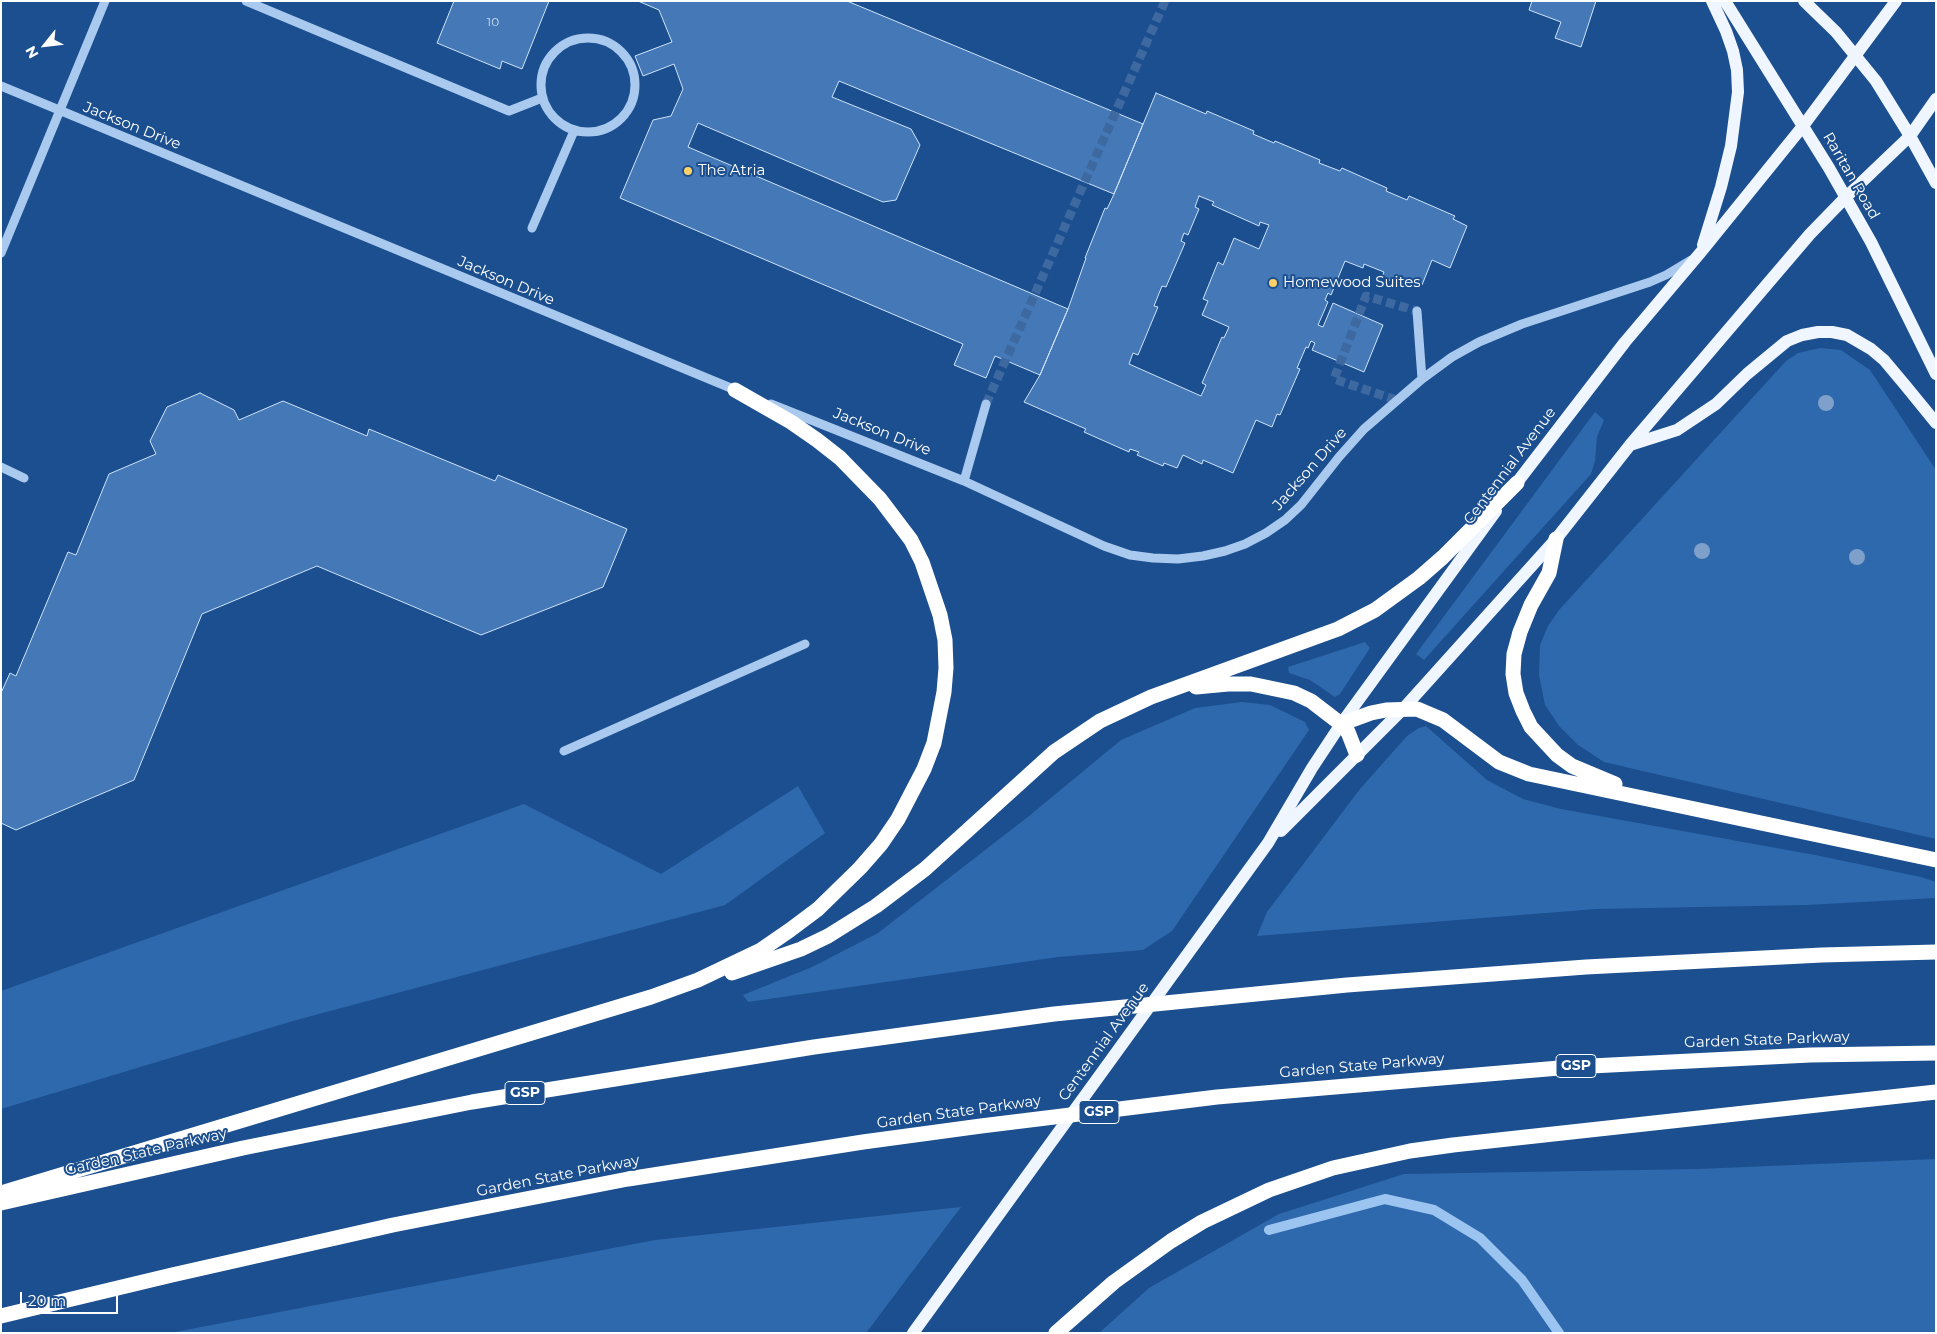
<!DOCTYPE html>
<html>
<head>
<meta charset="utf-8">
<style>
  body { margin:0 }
  #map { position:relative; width:1937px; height:1334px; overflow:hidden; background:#1b4f8f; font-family:Montserrat,sans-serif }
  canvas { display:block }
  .frame { position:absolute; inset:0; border:2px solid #fff; pointer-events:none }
  .north { position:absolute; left:20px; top:20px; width:50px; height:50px; -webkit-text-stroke:4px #1b4f8f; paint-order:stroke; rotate:241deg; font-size:14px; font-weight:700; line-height:20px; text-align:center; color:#fff }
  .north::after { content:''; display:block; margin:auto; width:18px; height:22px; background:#fff; clip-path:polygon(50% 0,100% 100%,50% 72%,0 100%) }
  .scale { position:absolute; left:20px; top:1292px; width:98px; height:22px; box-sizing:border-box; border:2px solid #fff; border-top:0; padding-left:6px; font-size:15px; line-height:18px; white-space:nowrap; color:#fff; -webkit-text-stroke:4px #1b4f8f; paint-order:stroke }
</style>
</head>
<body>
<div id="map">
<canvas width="1937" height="1334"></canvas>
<div class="frame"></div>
<div class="north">N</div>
<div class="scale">20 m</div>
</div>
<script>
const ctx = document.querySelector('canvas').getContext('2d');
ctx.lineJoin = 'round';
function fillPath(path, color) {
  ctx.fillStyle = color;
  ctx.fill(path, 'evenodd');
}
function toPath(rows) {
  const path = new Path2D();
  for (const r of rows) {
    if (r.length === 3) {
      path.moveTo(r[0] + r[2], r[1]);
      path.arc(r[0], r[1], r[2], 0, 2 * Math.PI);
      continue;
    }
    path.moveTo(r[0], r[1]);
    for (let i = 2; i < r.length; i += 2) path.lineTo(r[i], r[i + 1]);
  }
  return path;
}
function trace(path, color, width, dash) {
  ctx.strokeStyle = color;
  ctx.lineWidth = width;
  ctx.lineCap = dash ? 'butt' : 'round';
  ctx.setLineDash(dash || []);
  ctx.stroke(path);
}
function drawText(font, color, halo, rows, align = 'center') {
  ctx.font = font + ' Montserrat,sans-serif';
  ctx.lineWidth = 4;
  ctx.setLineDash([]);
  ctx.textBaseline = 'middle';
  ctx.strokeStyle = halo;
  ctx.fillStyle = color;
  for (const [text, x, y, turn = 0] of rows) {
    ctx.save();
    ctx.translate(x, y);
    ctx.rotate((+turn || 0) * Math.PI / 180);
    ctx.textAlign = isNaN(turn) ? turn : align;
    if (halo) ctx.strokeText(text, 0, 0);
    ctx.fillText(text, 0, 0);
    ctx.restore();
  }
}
const green = toPath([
  [1820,348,1841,350,1870,370,1936,470,1936,839,1604,762,1578,745,1559,726,1545,705,1539,675,1540,645,1548,626,1559,610,1786,361,1798,353],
  [1595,412,1604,420,1597,437,1595,461,1591,474,1424,660,1416,654],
  [1365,642,1370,648,1340,694,1335,697,1310,680,1289,673,1288,667],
  [1242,702,1270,705,1305,722,1309,730,1172,931,1143,950,1058,957,748,1002,743,995,812,967,878,933,1029,816,1121,740,1195,708],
  [1426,726,1487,780,1523,799,1561,809,1815,855,1921,877,1936,882,1936,898,1807,905,1596,909,1257,936,1267,912,1360,789,1407,736,1419,728],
  [798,786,825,833,725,905,293,1021,1,1109,1,991,524,804,661,874],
  [1936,1159,1936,1333,1099,1333,1149,1288,1279,1214,1404,1174,1697,1169],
  [961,1207,866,1333,170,1333,655,1240]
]);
const stream = toPath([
  [1269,1230,1385,1199,1434,1210,1480,1238,1522,1280,1559,1333]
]);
const building = toPath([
  [454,1,549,1,522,69,502,61,500,69,437,43,454,1],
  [638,1,847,1,1143,124,1114,194,839,81,832,97,911,129,920,145,896,200,883,202,698,123,688,147,1068,309,1040,375,995,356,986,378,954,365,963,344,620,198,653,120,671,116,683,89,674,64,643,76,635,56,672,42,659,10,638,1],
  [1532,1,1596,1,1581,47,1555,38,1561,22,1529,10,1532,1],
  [1156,93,1206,114,1207,111,1254,131,1253,134,1274,143,1275,141,1320,160,1319,163,1340,171,1342,168,1387,188,1386,191,1407,200,1409,196,1455,216,1453,219,1467,226,1450,268,1432,260,1422,285,1412,281,1409,288,1382,277,1384,272,1364,264,1363,268,1345,261,1331,295,1328,293,1325,300,1328,302,1318,325,1323,327,1333,303,1383,325,1364,372,1312,350,1315,343,1311,341,1308,348,1306,347,1297,368,1300,369,1280,415,1277,414,1272,427,1256,420,1233,473,1203,460,1202,464,1183,455,1177,468,1164,463,1163,466,1137,455,1139,452,1130,449,1129,452,1084,432,1086,429,1024,402,1040,375,1068,309,1086,258,1085,258,1105,208,1107,209,1114,194,1156,93],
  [1199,196,1214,202,1212,205,1259,226,1260,222,1269,225,1259,249,1234,238,1223,265,1218,262,1203,299,1208,301,1202,315,1229,327,1224,338,1222,337,1202,383,1206,385,1201,396,1129,364,1133,353,1138,355,1158,307,1154,306,1162,286,1166,287,1185,243,1181,241,1184,233,1188,235,1199,209,1195,207,1199,196],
  [200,393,234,410,239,420,283,401,367,436,369,429,495,481,498,475,627,529,603,587,481,635,317,566,202,614,134,780,16,830,1,823,1,693,10,673,16,676,68,552,76,555,109,474,156,454,150,441,167,407,200,393]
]);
const minorTunnel = toPath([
  [1396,400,1334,379,1366,296,1417,311],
  [986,404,1165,1]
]);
const minor = toPath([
  [246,1,509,111,542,98],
  [588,85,47],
  [1,86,738,391],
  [532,228,574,131],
  [1,253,105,1],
  [1417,311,1422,379],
  [771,404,964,481,1104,546,1130,555,1153,558,1178,559,1203,556,1225,551,1245,544,1266,533,1285,520,1301,505,1339,457,1364,429,1422,379,1452,357,1479,342,1522,324,1650,282,1666,275,1691,260],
  [1,467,24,478],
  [964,481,986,404],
  [564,751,805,644]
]);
const major = toPath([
  [1725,1,1829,168,1871,242,1936,374],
  [1804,1,1836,32,1876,81,1910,136,1936,183],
  [1703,245,1721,187,1731,146,1738,92,1737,70,1733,51,1726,31,1712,1],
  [1630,445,1677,430,1716,404,1747,374,1787,341,1802,335,1818,332,1832,332,1847,335,1871,349,1884,360,1905,385,1936,423],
  [1512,489,1625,342,1701,252,1803,126,1896,1],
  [1281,831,1403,709,1556,539,1630,445,1810,234,1845,198,1910,136,1936,99],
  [913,1333,1268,843,1312,768,1341,724,1496,511]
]);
const highway = toPath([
  [1556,539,1549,573,1531,605,1520,632,1514,654,1513,674,1516,693,1523,711,1531,727,1557,755,1572,766,1615,784],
  [1196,687,1228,684,1251,684,1294,693,1311,701,1341,724,1348,732,1357,755],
  [1341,724,1371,713,1386,710,1417,709,1443,720,1499,762,1529,774,1936,860],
  [732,973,801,949,828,936,876,906,925,869,1054,752,1100,721,1151,697,1338,629,1375,610,1419,578,1443,557,1517,483],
  [1,1193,651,997,698,980,761,950,790,930,818,909,860,868,881,844,898,819,924,769,934,743,944,692,946,668,945,640,940,615,922,562,911,540,880,499,840,458,817,440,791,422,735,390],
  [1,1203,243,1148,472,1102,814,1047,1054,1014,1347,985,1586,967,1822,955,1936,952],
  [1,1316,172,1275,393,1225,510,1202,628,1179,863,1142,981,1126,1217,1097,1571,1067,1810,1055,1936,1053],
  [1056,1333,1114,1282,1171,1241,1202,1222,1269,1190,1333,1168,1410,1151,1453,1145,1936,1092]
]);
const trees = [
  [1826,403],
  [1702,551],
  [1857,557]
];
const markers = [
  [688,171,5,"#ffd166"],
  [1273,283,5,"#ffd166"]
];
const numberNames = [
  ["10",493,22]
];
const shields = [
  [1576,1066,40],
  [525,1093,40],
  [1099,1112,40]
];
const shieldNames = [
  ["GSP",1576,1066],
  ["GSP",525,1093],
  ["GSP",1099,1112]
];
const streetNames = [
  ["Jackson Drive",132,126,22],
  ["Raritan Road",1851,176,60],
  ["Jackson Drive",506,281,23],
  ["Jackson Drive",882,432,22],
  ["Centennial Avenue",1510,466,-53],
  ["Jackson Drive",1310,469,-49],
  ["Garden State Parkway",1767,1040,-2],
  ["Centennial Avenue",1104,1042,-54],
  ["Garden State Parkway",1362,1066,-5],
  ["Garden State Parkway",959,1112,-8],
  ["Garden State Parkway",146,1152,-13],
  ["Garden State Parkway",558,1176,-11]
];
const poiNames = [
  ["The Atria",698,171],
  ["Homewood Suites",1283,283]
];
fillPath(green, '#2e69ad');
trace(stream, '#9cc4f0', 10);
fillPath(building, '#4478b7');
trace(building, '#cfe3fa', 1);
trace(minorTunnel, '#3d69a0', 9, [9, 4.5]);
trace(minor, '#a9c9ee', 9);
trace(major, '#f0f6ff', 12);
trace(highway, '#fff', 15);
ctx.fillStyle = '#7ea0ca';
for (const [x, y] of trees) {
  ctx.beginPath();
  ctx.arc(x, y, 8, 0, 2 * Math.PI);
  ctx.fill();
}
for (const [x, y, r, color] of markers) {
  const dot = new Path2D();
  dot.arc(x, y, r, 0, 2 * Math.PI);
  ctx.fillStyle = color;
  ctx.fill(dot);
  trace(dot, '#1b4f8f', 2);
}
drawText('12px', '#d0dded', null, numberNames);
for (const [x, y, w] of shields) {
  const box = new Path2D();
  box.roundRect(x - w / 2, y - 11.5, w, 23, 4);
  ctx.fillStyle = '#1b4f8f';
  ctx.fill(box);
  trace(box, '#fff', 1);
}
drawText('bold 14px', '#fff', null, shieldNames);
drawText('15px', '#fff', '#1b4f8f', streetNames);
drawText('15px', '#fff', '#1b4f8f', poiNames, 'left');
</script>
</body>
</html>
